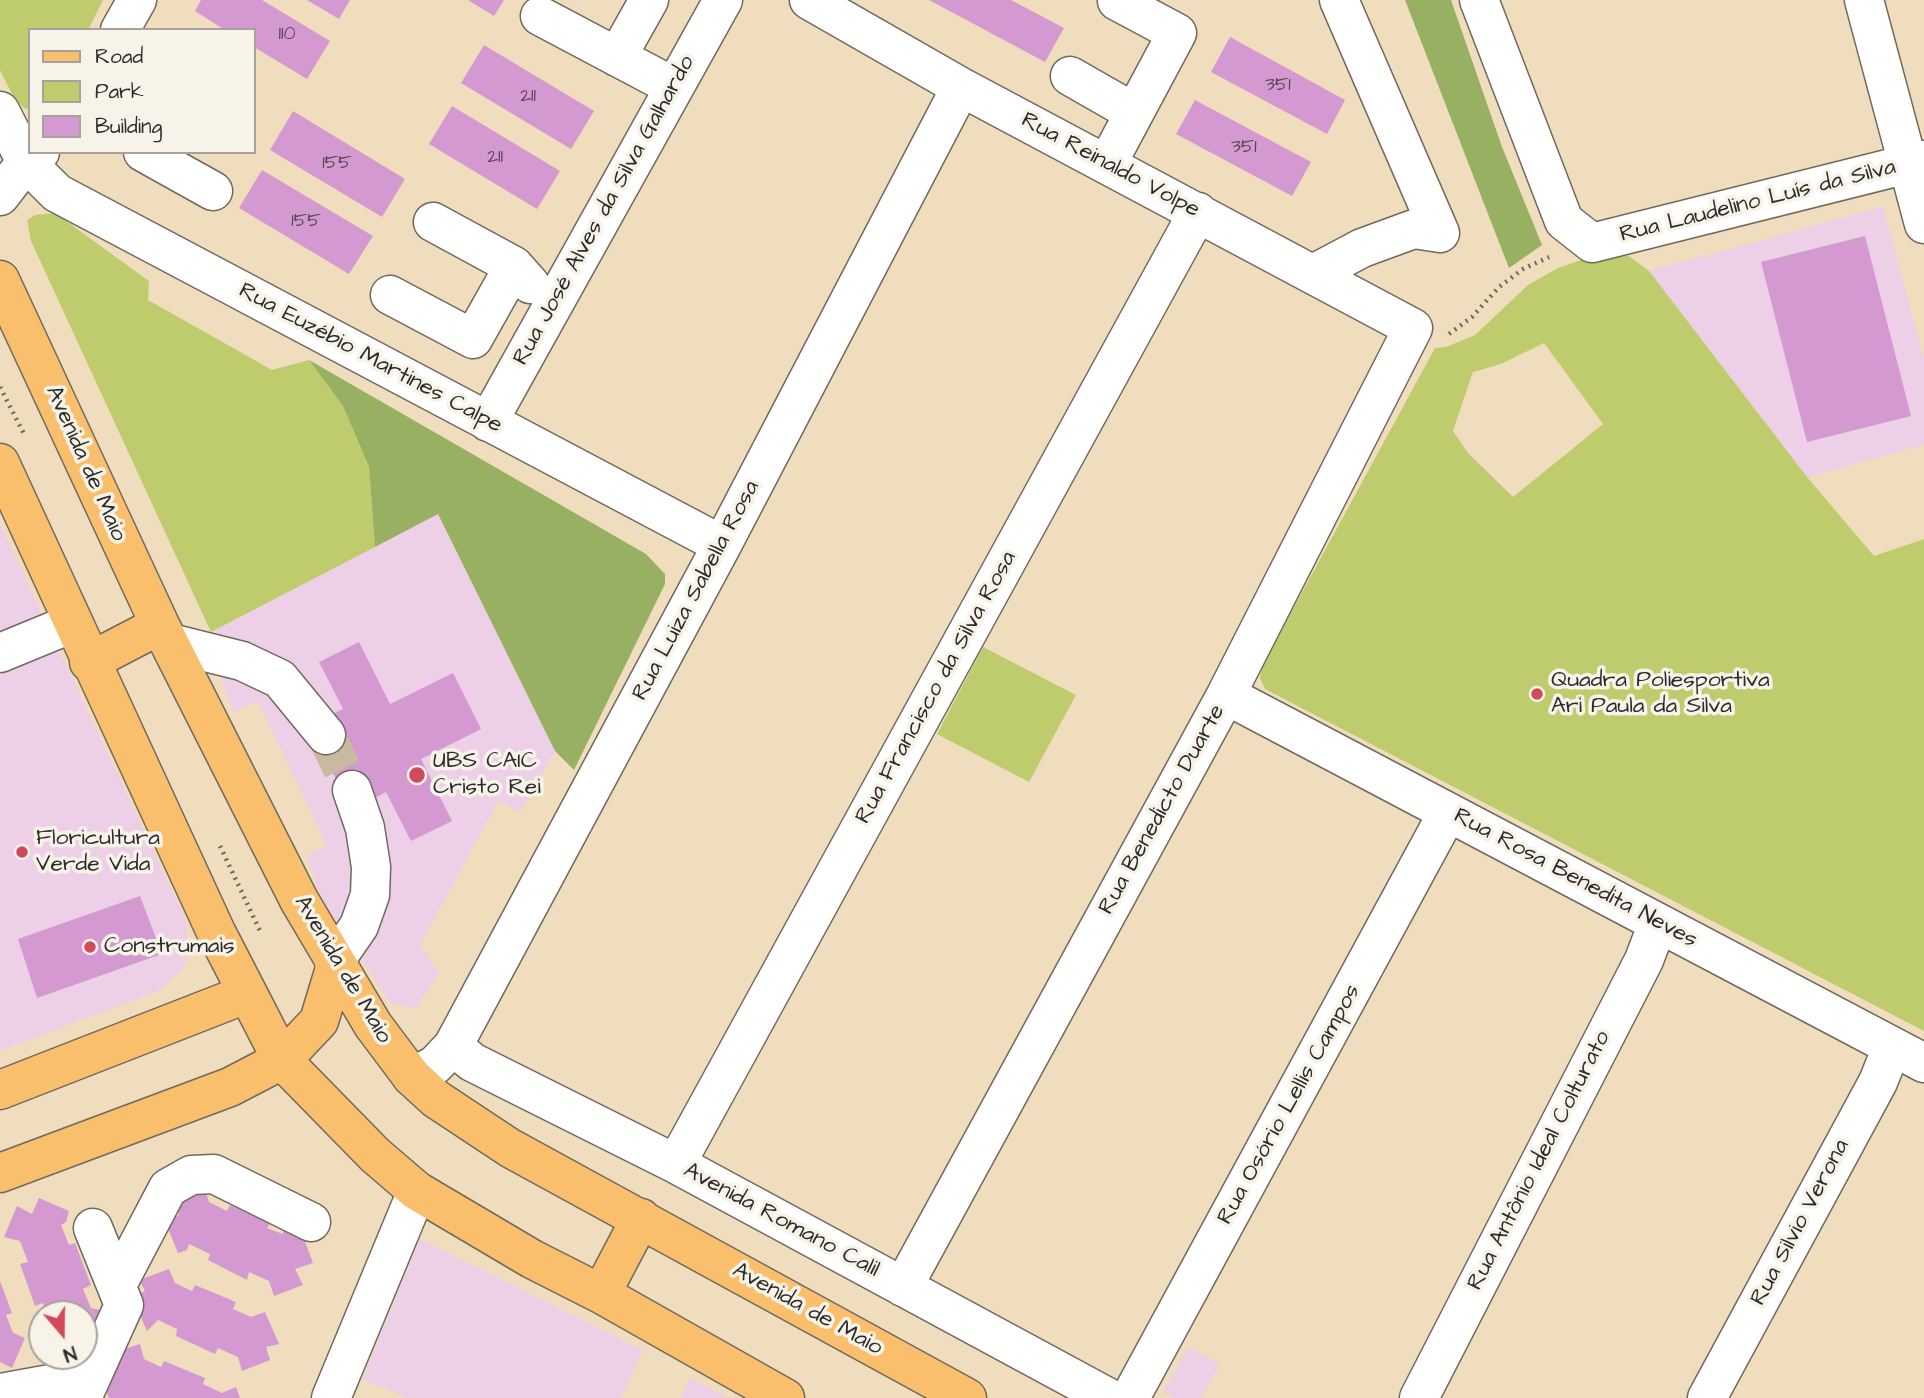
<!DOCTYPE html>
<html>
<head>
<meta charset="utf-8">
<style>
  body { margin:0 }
  #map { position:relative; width:1924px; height:1398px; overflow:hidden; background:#f0ddbd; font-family:"Architects Daughter",sans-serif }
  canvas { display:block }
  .legend { position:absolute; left:28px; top:28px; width:228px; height:126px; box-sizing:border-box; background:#f7f3e8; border:2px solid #a5a39c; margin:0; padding:9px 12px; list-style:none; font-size:21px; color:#2b2b2b }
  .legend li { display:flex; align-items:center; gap:14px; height:35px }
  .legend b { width:35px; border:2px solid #a5a39c }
  .north { position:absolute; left:28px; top:1300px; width:70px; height:70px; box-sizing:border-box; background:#f7f3e8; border:2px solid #a5a39c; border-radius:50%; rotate:160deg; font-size:19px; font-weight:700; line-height:28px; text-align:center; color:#2b2b2b }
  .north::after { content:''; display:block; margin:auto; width:24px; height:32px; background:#d1495b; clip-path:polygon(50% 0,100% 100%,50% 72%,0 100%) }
</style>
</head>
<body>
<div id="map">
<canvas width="1924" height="1398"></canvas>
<ul class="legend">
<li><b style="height:9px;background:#f9bf6d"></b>Road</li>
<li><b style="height:19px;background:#bfcc6e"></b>Park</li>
<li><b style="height:19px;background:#d399d0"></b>Building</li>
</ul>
<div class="north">N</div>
</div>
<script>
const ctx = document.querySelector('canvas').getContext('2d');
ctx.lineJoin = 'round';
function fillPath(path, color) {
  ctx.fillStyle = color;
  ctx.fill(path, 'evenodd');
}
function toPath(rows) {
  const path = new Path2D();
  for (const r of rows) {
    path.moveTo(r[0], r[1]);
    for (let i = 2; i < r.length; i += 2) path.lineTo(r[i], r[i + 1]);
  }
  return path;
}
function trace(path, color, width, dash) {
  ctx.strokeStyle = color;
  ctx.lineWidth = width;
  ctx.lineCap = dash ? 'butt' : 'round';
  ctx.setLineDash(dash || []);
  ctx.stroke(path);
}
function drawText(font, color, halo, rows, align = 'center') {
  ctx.font = font + ' "Architects Daughter",sans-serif';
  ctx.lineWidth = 7;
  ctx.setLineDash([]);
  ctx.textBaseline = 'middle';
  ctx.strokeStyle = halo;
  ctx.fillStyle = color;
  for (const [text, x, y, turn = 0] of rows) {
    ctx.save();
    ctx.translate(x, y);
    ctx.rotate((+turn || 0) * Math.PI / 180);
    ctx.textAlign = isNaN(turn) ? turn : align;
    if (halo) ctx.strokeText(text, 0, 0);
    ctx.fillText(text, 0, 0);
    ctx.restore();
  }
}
const built = toPath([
  [1883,207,1924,360,1924,445,1807,477,1649,271],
  [438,514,555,751,520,812,498,801,420,945,440,973,415,1009,390,1003,321,896,307,856,327,845,257,700,234,713,204,636],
  [0,524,186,920,189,951,184,967,160,990,0,1051],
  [420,1239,643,1350,621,1398,409,1398,362,1380],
  [1188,1347,1220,1364,1201,1398,1174,1398,1163,1392],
  [690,1378,728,1398,681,1398]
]);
const green = toPath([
  [0,0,103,0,88,30,30,30,30,108,25,109,14,98,0,70],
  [55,213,149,281,148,300,272,370,309,360,343,406,369,467,375,547,211,632,31,241,27,220,35,215],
  [1592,256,1629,256,1649,271,1807,477,1874,556,1924,539,1924,1031,1265,689,1260,678,1262,666,1435,348,1446,347,1475,335,1528,285,1558,268],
  [1544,343,1603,424,1513,497,1468,453,1453,431,1473,372,1501,364],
  [983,647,1076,695,1029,782,937,734]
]);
const forest = toPath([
  [1405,0,1451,0,1502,147,1542,245,1509,268],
  [309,360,646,554,665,574,665,584,574,770,555,751,438,514,375,547,369,467,343,406]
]);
const building = toPath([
  [201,0,262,0,330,41,307,79,254,47,254,30,225,30,195,11],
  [307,0,350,0,339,19],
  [468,0,504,0,494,16],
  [929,0,1011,0,1064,28,1045,62],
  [1230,37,1345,100,1327,134,1211,72],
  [484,45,594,111,571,149,461,83],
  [1195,100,1311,162,1292,196,1176,134],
  [452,106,560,171,537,209,429,144],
  [293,111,405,179,382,217,270,150],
  [262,170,373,236,349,274,239,208],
  [1865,236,1911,416,1807,442,1761,262],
  [359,642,390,704,453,673,481,729,421,759,452,821,411,841,386,792,371,800,341,790,320,746,328,716,343,709,319,662],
  [140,896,162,954,37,998,18,939],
  [204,1187,209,1202,227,1211,230,1205,270,1224,267,1228,283,1234,284,1228,298,1223,313,1263,295,1269,303,1285,274,1296,269,1281,249,1272,247,1280,208,1260,210,1254,189,1244,187,1250,178,1253,165,1221,179,1215,173,1199],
  [39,1198,69,1211,66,1222,61,1225,69,1245,75,1243,91,1285,83,1289,91,1308,105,1311,93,1341,84,1337,84,1314,47,1314,43,1303,35,1306,20,1264,28,1262,20,1241,4,1237,17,1206,32,1214],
  [169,1269,175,1283,192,1291,195,1285,236,1302,233,1309,251,1317,265,1312,279,1344,266,1347,270,1360,242,1371,238,1357,218,1348,215,1354,176,1336,177,1329,158,1320,147,1331,132,1297,145,1291,139,1280],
  [0,1281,12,1313,6,1315,13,1333,25,1338,12,1368,0,1362],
  [140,1344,144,1359,161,1367,164,1361,205,1378,203,1384,222,1393,236,1387,240,1398,109,1398,100,1376,109,1354]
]);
const minorTunnel = toPath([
  [326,735,352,790]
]);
const path = toPath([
  [1449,334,1472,317,1499,287,1523,269,1549,257],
  [0,387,24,434],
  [220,846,261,933]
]);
const minor = toPath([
  [809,0,961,87,1413,328,1226,695,903,1287],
  [1479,0,1564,221,1592,243,1924,160],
  [1864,0,1924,224],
  [540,16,674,87],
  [120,30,137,0],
  [617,57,649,0],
  [1070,76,1133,112],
  [0,111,26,162,57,193,722,545],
  [143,152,213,191],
  [1107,164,1177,33,1117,1],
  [0,196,26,162,40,152],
  [433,222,514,266,530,284],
  [1313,274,1362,248,1414,229,1440,233,1339,0],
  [390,295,473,339,514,266],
  [488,422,723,0],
  [170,643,242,661,280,679,326,735],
  [0,653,73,623],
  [1226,695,1924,1063],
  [334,962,359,926,370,895,371,867,365,828,352,790],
  [453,1046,472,1062,676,1164,1109,1398],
  [412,1077,435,1065,453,1046,722,545,961,87],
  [676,1164,1198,212],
  [117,1285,168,1188,191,1175,214,1174,311,1222],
  [0,1393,89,1377],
  [82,1398,124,1305,93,1228],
  [331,1398,417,1191],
  [1130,1398,1448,812],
  [1419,1398,1644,960,1658,923],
  [1707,1398,1878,1082,1892,1047]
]);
const major = toPath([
  [0,280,160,625,299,900,373,1025,412,1077,436,1099,510,1148,967,1398],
  [0,463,216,932,282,1060,375,1155,417,1191,532,1259,601,1294,785,1398],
  [89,662,160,625],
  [0,1090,246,994],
  [0,1173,230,1087,282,1060,319,1021,336,965],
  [601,1294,641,1218]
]);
const markers = [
  [1537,694,7,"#d1495b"],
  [417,775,9,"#d1495b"],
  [22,852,7,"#d1495b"],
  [90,947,7,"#d1495b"]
];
const numberNames = [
  ["110",287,35],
  ["351",1278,86],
  ["211",528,97],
  ["351",1244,148],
  ["211",495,158],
  ["155",337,164],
  ["155",306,222]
];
const streetNames = [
  ["Rua Reinaldo Volpe",1110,166,28],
  ["Rua Laudelino Luís da Silva",1758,202,-14],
  ["Rua José Alves da Silva Galhardo",605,211,-61],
  ["Rua Euzébio Martines Calpe",370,359,28],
  ["Avenida de Maio",85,464,66],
  ["Rua Luiza Sabella Rosa",697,591,-62],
  ["Rua Francisco da Silva Rosa",937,688,-61],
  ["Rua Benedicto Duarte",1163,810,-61],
  ["Rua Rosa Benedita Neves",1575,879,28],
  ["Avenida de Maio",342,970,59],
  ["Rua Osório Lellis Campos",1290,1105,-61],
  ["Rua Antônio Ideal Colturato",1540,1161,-63],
  ["Avenida Romano Calil",781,1221,28],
  ["Rua Silvio Verona",1801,1223,-62],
  ["Avenida de Maio",807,1310,29]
];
const poiNames = [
  ["Quadra Poliesportiva",1551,681],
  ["Ari Paula da Silva",1551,707],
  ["UBS CAIC",433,762],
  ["Cristo Rei",433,788],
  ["Floricultura",36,839],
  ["Verde Vida",36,865],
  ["Construmais",104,947]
];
fillPath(built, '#edd0e8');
fillPath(green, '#bfcc6e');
fillPath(forest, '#97b061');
fillPath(building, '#d399d0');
trace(minorTunnel, '#c9b9a0', 38, [38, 19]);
trace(minor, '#70695e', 41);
trace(major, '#70695e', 41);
trace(path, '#70695e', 4.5, [2, 5]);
trace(minor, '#fff', 38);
trace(major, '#f9bf6d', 38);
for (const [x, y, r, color] of markers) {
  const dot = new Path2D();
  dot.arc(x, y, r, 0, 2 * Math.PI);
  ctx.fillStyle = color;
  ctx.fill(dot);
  trace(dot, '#f7f3e8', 2.5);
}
drawText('19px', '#554654', null, numberNames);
drawText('23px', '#2b2b2b', '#f7f3e8', streetNames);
drawText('23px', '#2b2b2b', '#f7f3e8', poiNames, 'left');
</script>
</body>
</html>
